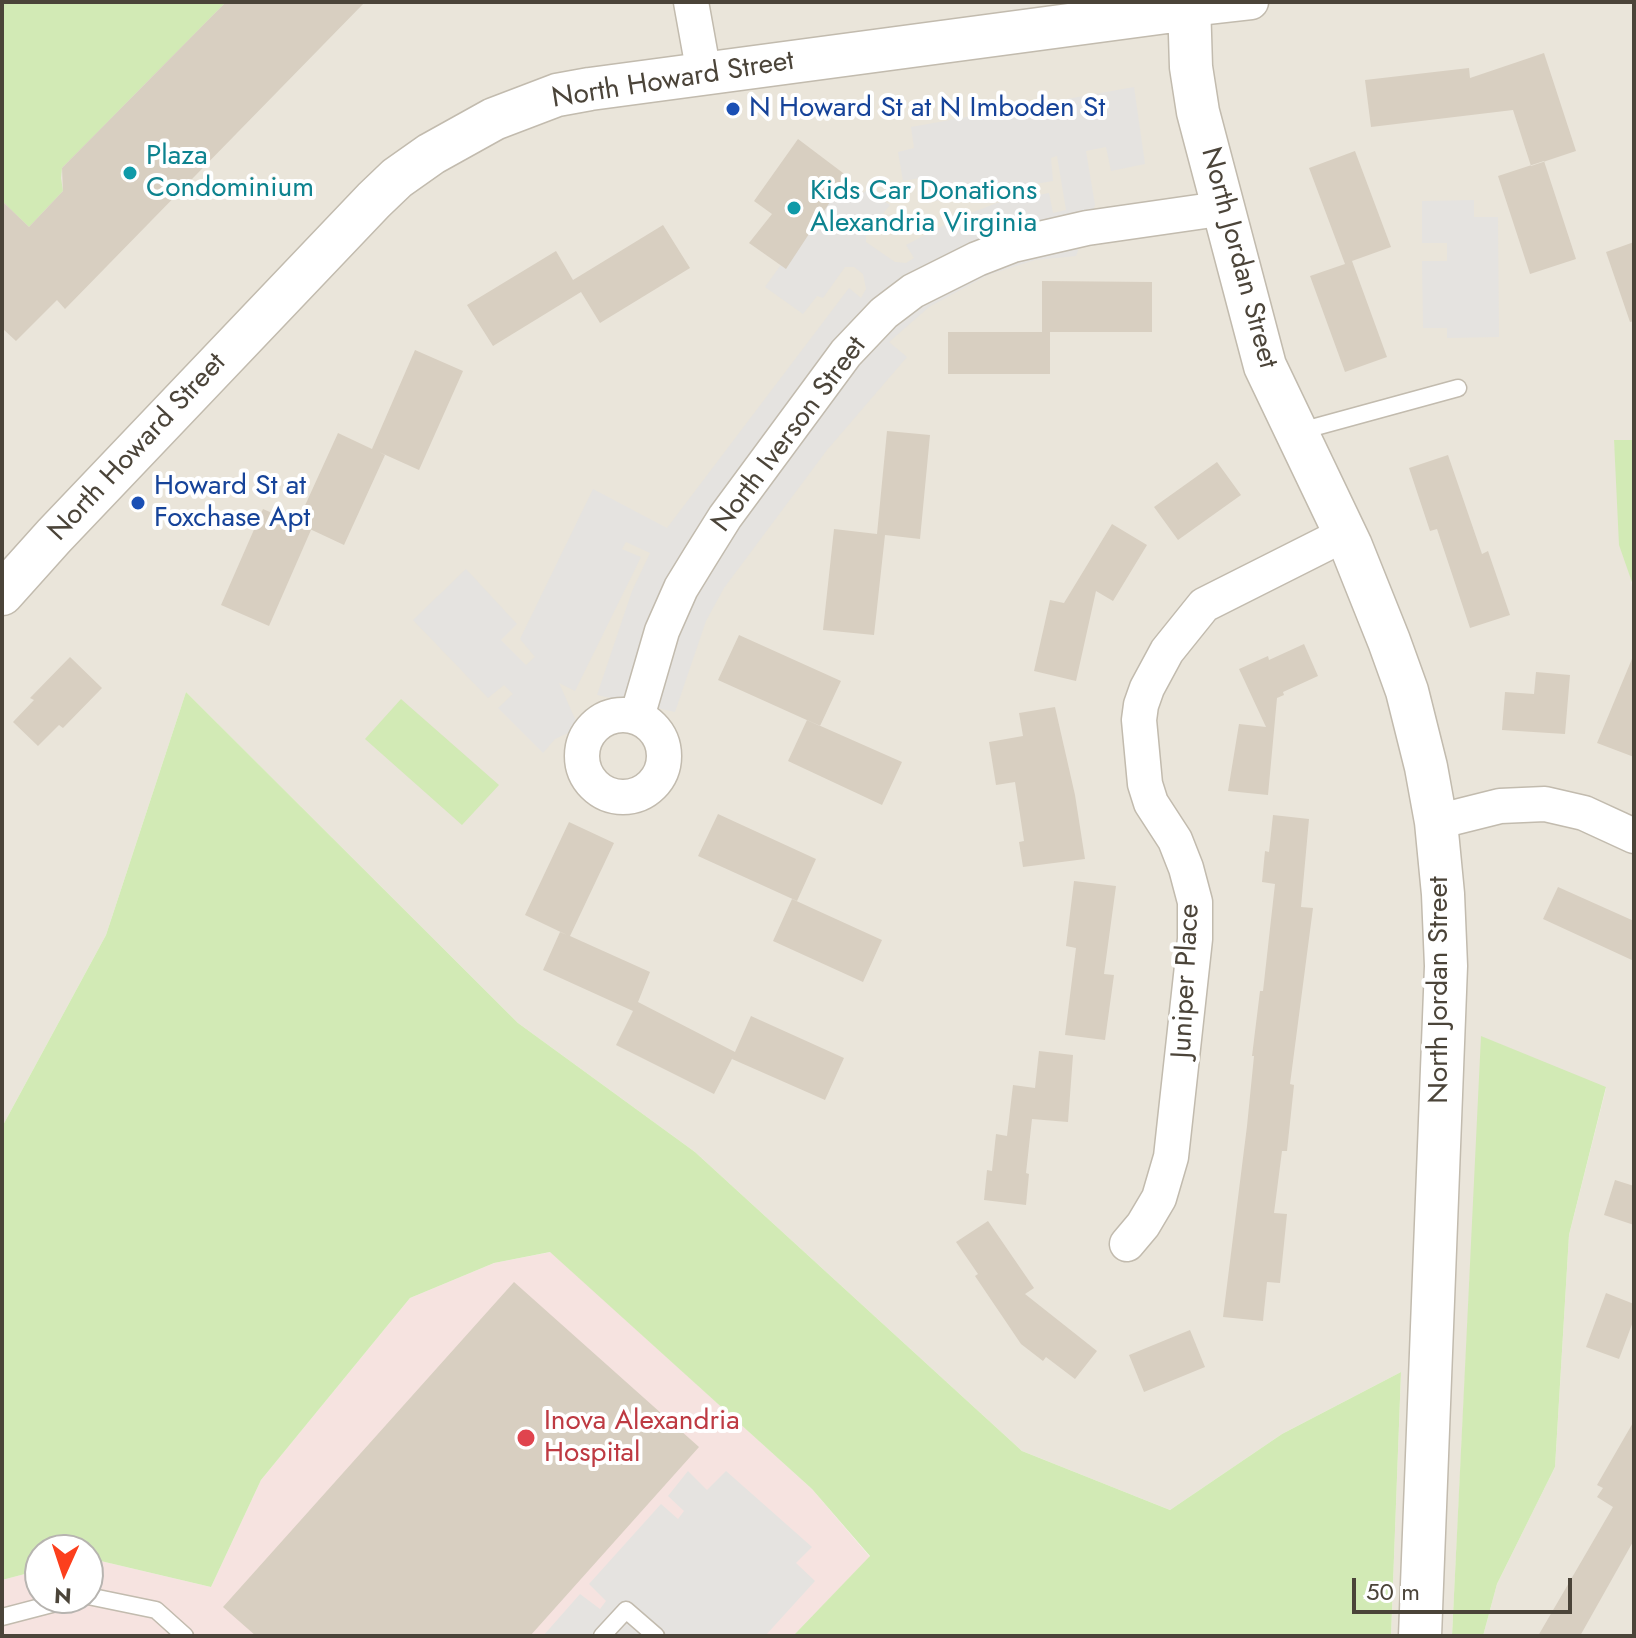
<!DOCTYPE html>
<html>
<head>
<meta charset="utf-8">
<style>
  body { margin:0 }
  #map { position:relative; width:1636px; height:1638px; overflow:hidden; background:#f6f3ec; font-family:Jost,sans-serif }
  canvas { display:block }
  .frame { position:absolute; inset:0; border:4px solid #4b4439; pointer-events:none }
  .north { position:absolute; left:24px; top:1534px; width:80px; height:80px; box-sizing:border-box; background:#fff; border:2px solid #b7b4b0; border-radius:50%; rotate:183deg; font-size:22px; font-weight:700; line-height:32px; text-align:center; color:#4b4439 }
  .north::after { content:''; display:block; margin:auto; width:28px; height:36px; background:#fc3f1d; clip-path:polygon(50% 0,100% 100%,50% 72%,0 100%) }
  .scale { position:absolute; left:1352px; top:1578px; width:220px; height:36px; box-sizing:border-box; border:4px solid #4b4439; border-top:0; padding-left:10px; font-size:24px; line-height:28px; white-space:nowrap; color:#4b4439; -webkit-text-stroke:6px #fff; paint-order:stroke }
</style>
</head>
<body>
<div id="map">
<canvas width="1636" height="1638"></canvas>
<div class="frame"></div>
<div class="north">N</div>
<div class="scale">50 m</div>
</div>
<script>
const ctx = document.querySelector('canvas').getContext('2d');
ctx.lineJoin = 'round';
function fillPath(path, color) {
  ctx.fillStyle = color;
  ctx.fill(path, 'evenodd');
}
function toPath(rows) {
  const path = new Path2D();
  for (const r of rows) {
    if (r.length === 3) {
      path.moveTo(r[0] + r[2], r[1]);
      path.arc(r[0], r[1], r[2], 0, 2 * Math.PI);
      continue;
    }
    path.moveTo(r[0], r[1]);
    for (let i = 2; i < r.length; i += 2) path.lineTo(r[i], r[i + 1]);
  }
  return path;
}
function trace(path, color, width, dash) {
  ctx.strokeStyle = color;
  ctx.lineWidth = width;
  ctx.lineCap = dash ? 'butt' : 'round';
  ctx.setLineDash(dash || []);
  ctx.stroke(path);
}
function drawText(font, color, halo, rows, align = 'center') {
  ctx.font = font + ' Jost,sans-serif';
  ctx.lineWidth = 8;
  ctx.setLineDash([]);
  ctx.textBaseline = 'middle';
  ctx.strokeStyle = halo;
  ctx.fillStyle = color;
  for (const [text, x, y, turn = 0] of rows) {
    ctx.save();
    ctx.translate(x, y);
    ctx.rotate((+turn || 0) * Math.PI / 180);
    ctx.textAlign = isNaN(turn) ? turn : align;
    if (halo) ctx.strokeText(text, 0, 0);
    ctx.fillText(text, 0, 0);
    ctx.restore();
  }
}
const residential = toPath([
  [2,2,1634,2,1634,440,1614,441,1632,587,1634,588,1634,1636,1483,1636,1497,1584,1555,1467,1569,1235,1606,1088,1482,1037,1452,1636,1391,1636,1401,1372,1282,1434,1170,1510,1022,1451,695,1152,518,1023,186,692,106,935,2,1127]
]);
const medical = toPath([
  [551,1252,812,1489,870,1557,793,1636,2,1636,2,1580,40,1570,40,1598,88,1598,88,1558,211,1587,261,1480,410,1298,494,1263]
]);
const green = toPath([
  [2,2,226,2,62,168,61,178,63,191,29,227,2,201],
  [1614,440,1634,440,1634,588,1619,545],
  [186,692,518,1023,695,1152,1022,1451,1170,1510,1282,1434,1401,1372,1391,1636,793,1636,870,1556,812,1489,550,1252,494,1263,410,1298,261,1480,211,1587,88,1558,88,1550,40,1550,40,1570,2,1580,2,1127,106,935],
  [401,699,499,785,462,825,365,739],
  [1481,1036,1606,1087,1569,1235,1555,1467,1497,1584,1483,1636,1452,1636]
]);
const parking = toPath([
  [1134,87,1145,164,1111,171,1106,147,1086,151,1095,205,1076,256,1035,260,988,275,929,307,889,342,907,357,827,450,724,588,706,621,675,712,597,695,632,591,650,553,626,542,622,549,641,557,575,691,559,683,579,728,555,739,543,753,498,708,513,694,504,685,488,698,413,620,466,569,517,624,501,640,526,665,535,657,520,639,593,489,667,528,849,288,861,298,866,289,863,274,854,267,845,267,823,298,817,296,803,314,765,287,843,178,863,193,867,190,890,205,866,234,866,242,895,262,906,263,914,258,906,245,960,217,997,203,1049,193,1053,213,1066,210,1057,156,1051,158,1053,181,934,201,931,176,903,181,898,152,914,148,911,127],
  [1474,200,1474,217,1498,217,1499,337,1447,338,1447,328,1423,328,1422,261,1447,261,1447,243,1422,243,1422,201],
  [688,1471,707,1490,726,1471,812,1547,796,1563,815,1581,765,1636,543,1636,580,1594,600,1609,606,1601,589,1584,661,1504,678,1519,684,1511,668,1496]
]);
const building = toPath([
  [226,2,365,2,65,309,57,300,16,341,2,328,2,201,29,227,63,191,62,168],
  [1544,53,1576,151,1531,166,1513,110,1371,127,1365,80,1469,68,1470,78],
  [798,139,847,176,786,269,749,243,772,214,754,201],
  [1355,151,1391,247,1352,261,1387,357,1345,372,1310,276,1345,264,1309,168],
  [1544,161,1576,259,1530,274,1498,176],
  [663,225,690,268,600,323,581,292,493,346,467,305,556,251,573,280],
  [1634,242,1634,321,1630,322,1606,252],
  [1042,281,1152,282,1152,332,1042,332],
  [948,332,1050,332,1050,374,948,374],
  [415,350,463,371,419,470,379,452,385,455,344,545,297,523,338,433,372,449],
  [887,431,930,435,920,539,885,535,874,635,823,630,834,529,877,534],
  [1448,455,1482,554,1488,551,1510,615,1470,628,1437,529,1430,531,1409,468],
  [1217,462,1241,495,1178,540,1154,507],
  [263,509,311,530,269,626,221,605],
  [1112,524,1147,545,1113,601,1096,591,1076,681,1034,671,1050,600,1064,603],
  [739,635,841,681,820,726,718,680],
  [1304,644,1318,676,1283,692,1284,695,1277,698,1268,795,1228,791,1239,724,1266,727,1239,669,1268,656,1269,660],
  [1634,654,1634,757,1597,743],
  [70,657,102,688,63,728,59,725,38,746,13,722,34,700,30,698],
  [1536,672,1570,675,1565,734,1502,730,1505,692,1534,694],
  [1055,707,1075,795,1085,859,1023,867,1019,842,1024,841,1015,782,996,785,989,742,1023,736,1019,713],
  [807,720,902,762,882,805,788,761],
  [718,814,816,859,797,901,698,856],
  [1273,815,1309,819,1301,907,1313,908,1290,1084,1294,1085,1287,1151,1282,1151,1274,1213,1287,1214,1280,1283,1267,1282,1263,1321,1223,1317,1247,1126,1254,1056,1252,1056,1260,991,1263,991,1275,884,1262,882,1265,851,1269,852],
  [569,822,614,843,570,936,650,972,638,1002,735,1052,751,1016,844,1058,825,1100,732,1059,734,1055,714,1094,616,1045,633,1011,543,970,560,932,567,935,525,915],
  [1074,881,1116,886,1104,974,1114,975,1105,1040,1065,1035,1076,948,1066,946],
  [1558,887,1634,921,1634,961,1543,919],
  [792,899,882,940,863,982,773,941],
  [1039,1051,1073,1055,1068,1122,1032,1119,1026,1173,1029,1174,1026,1205,984,1200,987,1170,992,1171,996,1134,1007,1136,1013,1085,1035,1088],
  [1615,1180,1634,1186,1634,1225,1604,1215],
  [988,1221,1034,1288,1025,1294,1097,1351,1075,1379,1046,1357,1043,1361,1021,1344,975,1276,978,1274,956,1242],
  [514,1282,699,1447,530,1636,256,1636,223,1607],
  [1606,1293,1634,1304,1634,1319,1619,1359,1586,1347],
  [1190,1330,1205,1367,1144,1392,1129,1355],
  [1634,1421,1634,1540,1580,1636,1538,1636,1613,1507,1597,1497,1603,1488,1597,1485]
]);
const service = toPath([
  [1297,432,1458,388],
  [88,1596,156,1610,185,1636],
  [2,1617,75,1598],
  [602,1636,626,1610,656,1636]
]);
const minor = toPath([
  [691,2,704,74],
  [1189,9,1251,2],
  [623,756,41],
  [637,717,662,631,681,588,700,557,725,517,846,353,884,313,913,291,977,259,1013,245,1087,228,1226,208],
  [1436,822,1500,806,1545,804,1584,813,1634,836],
  [1127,1244,1143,1225,1159,1198,1171,1157,1195,939,1195,902,1186,868,1175,840,1151,803,1145,784,1139,720,1141,705,1147,688,1167,651,1204,605,1345,534]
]);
const tertiary = toPath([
  [1189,2,1191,67,1198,112,1265,366,1351,546,1389,641,1407,691,1426,767,1436,822,1443,894,1446,966,1420,1636],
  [2,594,54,536,374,200,397,178,431,154,494,119,557,95,590,89,1189,9]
]);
const markers = [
  [733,109,8,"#1a4fb4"],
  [130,173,8,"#0f9aa8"],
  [794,208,8,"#0f9aa8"],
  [138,503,8,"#1a4fb4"],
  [526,1438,10,"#e0444e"]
];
const streetNames = [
  ["North Howard Street",673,81,-9],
  ["North Jordan Street",1238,258,75],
  ["North Iverson Street",790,435,-53],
  ["North Howard Street",138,448,-47],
  ["Juniper Place",1187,981,-87],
  ["North Jordan Street",1440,990,-90]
];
const transitNames = [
  ["N Howard St at N Imboden St",749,109],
  ["Howard St at",154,487],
  ["Foxchase Apt",154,519]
];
const cultureNames = [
  ["Plaza",146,157],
  ["Condominium",146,189],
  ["Kids Car Donations",810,192],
  ["Alexandria Virginia",810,224]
];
const healthNames = [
  ["Inova Alexandria",544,1422],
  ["Hospital",544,1454]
];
fillPath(residential, '#eae5da');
fillPath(medical, '#f6e3e0');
fillPath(green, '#d2eab5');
fillPath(parking, '#e5e3e0');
fillPath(building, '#d8cfc1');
trace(service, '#c2bbae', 19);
trace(minor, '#c2bbae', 37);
trace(tertiary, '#c2bbae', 45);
trace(service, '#fff', 16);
trace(minor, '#fff', 34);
trace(tertiary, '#fff', 42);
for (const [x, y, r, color] of markers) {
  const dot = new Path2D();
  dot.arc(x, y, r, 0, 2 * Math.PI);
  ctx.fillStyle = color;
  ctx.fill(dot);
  trace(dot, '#fff', 3);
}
drawText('28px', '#4b4439', '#fff', streetNames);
drawText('28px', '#164399', '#fff', transitNames, 'left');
drawText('28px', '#0d838f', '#fff', cultureNames, 'left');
drawText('28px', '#be3a42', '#fff', healthNames, 'left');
</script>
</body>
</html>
